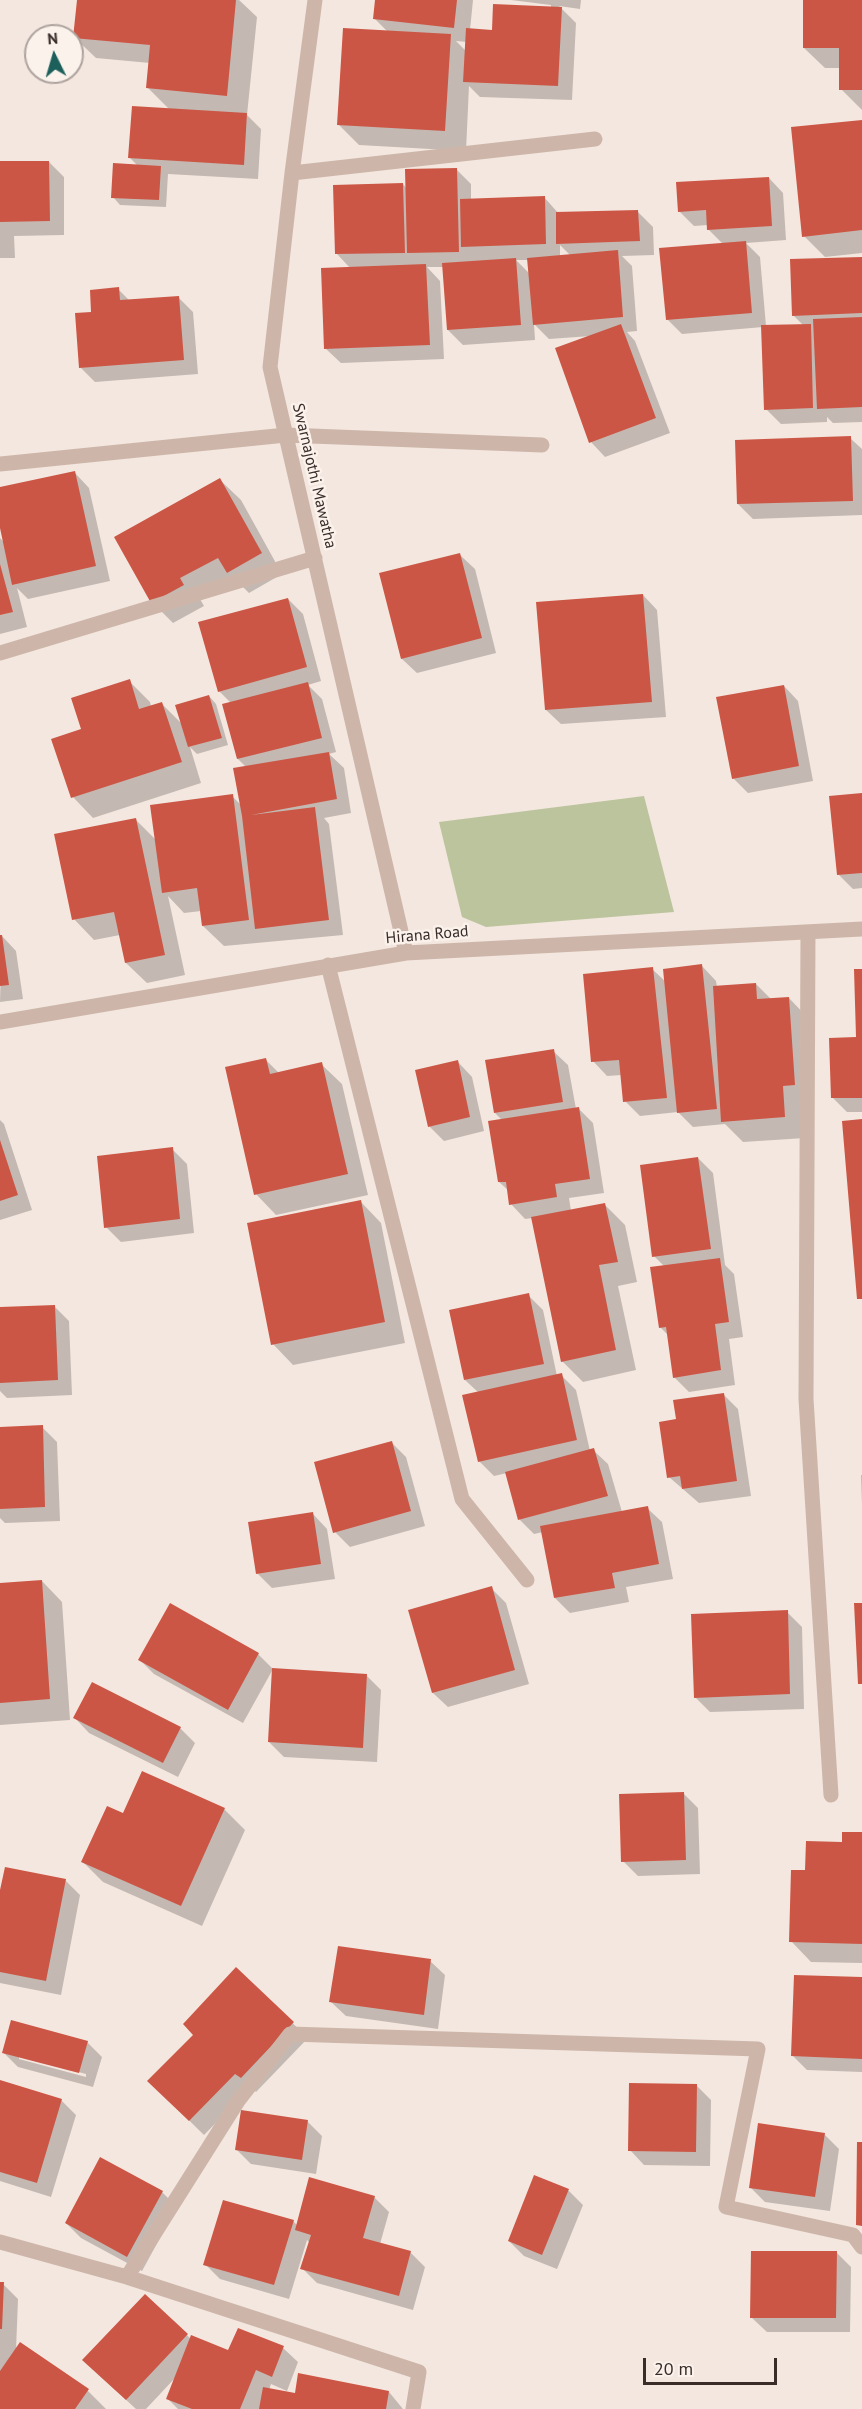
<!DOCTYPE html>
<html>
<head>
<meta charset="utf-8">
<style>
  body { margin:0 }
  #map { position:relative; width:862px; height:2409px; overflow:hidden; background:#f4e7df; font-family:"PT Sans",sans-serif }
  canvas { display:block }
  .north { position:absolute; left:24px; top:24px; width:60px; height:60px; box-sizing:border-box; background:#fbf2ec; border:2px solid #aea39e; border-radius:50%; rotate:355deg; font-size:16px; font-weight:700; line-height:24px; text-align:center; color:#3a2d29 }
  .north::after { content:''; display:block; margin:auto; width:21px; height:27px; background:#1c5f5b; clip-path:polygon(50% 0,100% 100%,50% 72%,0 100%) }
  .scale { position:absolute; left:643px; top:2358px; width:134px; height:27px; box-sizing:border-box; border:3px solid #3a2d29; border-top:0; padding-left:8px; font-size:18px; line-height:21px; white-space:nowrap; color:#3a2d29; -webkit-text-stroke:4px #fbf2ec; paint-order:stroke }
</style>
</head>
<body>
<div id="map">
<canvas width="862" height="2409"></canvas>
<div class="north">N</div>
<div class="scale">20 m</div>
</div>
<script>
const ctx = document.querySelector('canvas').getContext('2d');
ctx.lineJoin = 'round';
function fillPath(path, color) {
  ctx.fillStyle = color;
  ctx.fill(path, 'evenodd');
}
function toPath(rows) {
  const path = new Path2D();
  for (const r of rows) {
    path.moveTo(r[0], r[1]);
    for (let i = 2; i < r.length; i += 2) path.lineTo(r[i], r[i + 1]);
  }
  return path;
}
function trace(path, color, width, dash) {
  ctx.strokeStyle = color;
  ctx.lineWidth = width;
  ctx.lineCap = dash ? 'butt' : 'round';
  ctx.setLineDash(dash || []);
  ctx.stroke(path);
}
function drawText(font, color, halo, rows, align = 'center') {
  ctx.font = font + ' "PT Sans",sans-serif';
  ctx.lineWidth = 5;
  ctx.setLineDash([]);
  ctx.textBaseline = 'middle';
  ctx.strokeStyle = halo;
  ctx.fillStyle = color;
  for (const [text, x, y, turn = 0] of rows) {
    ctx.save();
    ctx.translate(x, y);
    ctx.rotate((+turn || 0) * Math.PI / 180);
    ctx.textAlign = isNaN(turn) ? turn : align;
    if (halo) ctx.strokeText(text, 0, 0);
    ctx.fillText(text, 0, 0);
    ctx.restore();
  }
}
const green = toPath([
  [644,796,674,912,486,927,462,917,439,822]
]);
const shadow = toPath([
  [78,0,239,0,257,17,247,115,261,129,258,179,168,174,166,207,120,205,113,197,138,166,130,158,170,110,147,87,150,63,96,58,75,38],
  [377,0,473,0,470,30,493,31,551,8,551,5,511,0,581,0,580,9,559,6,576,23,572,100,480,97,469,86,466,151,359,145,339,125,388,32,375,19],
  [456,41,467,42,466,51],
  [805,0,862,0,862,110,841,89,841,68,825,68,804,48],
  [862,121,862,253,825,257,804,236],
  [49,162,64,177,64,235,14,236,15,258,0,258,0,163],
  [456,169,471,184,471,200,544,197,559,214,638,212,653,227,654,255,622,256,632,266,637,331,627,332,635,341,670,433,605,457,591,442,591,336,549,339,534,324,535,340,463,345,448,330,443,267,427,267,440,281,444,359,341,363,326,349,351,269,337,254,403,184,407,189],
  [560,245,570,255,560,256],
  [516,260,528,260,530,274],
  [769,178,783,193,786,240,746,243,760,257,766,326,803,325,793,315,862,258,862,422,833,423,827,417,827,422,781,424,766,409,763,327,682,334,667,319,723,244,708,229,708,225,694,226,679,211],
  [118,289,130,301,178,297,193,312,198,374,95,382,80,367,93,313],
  [850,438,862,449,862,515,753,519,738,504],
  [75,473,89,488,110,581,28,599,17,588,27,627,0,634,0,538,5,543,0,521,0,489],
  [220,480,241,500,282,574,249,593,236,580,200,599,204,606,173,623,152,602],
  [460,555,475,569,496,653,417,673,402,659],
  [643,595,657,610,666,717,561,724,546,710],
  [288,599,303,614,321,681,308,685,322,699,336,752,329,754,344,768,351,813,324,818,329,824,343,935,224,946,203,926,201,911,184,913,168,896,185,975,147,983,126,963,120,935,94,940,74,919,135,819,157,841,232,796,241,805,247,768,238,759,231,703,219,691],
  [129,681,150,702,151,706,161,703,182,724,209,696,216,704,228,745,197,754,190,747,201,783,93,818,73,797,83,730],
  [784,686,798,701,813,781,748,793,733,778],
  [862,794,862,888,853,889,838,874],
  [2,936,16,951,23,999,0,1002],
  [702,966,716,981,717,987,756,984,771,999,789,998,809,1019,805,1138,743,1142,725,1124,693,1127,678,1112,640,1116,625,1101,622,1075,607,1076,593,1061,652,969,666,982],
  [862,970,862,1112,847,1112,832,1097,858,1039],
  [553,1051,568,1065,576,1109,578,1108,593,1123,604,1193,569,1198,571,1211,604,1204,625,1225,637,1282,618,1286,636,1370,583,1382,562,1361,533,1218,525,1219,511,1204,509,1191,499,1182,502,1120,495,1113],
  [266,1060,279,1073,321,1064,342,1084,368,1195,276,1215,256,1194],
  [458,1062,472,1077,484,1131,444,1141,429,1126],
  [0,1120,4,1124,32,1210,0,1220],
  [172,1149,187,1164,194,1233,121,1242,106,1227],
  [698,1158,713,1173,725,1265,734,1274,743,1337,729,1339,735,1385,689,1392,674,1377,669,1336,660,1327,665,1267,654,1256],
  [361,1202,381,1223,405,1343,293,1365,273,1344],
  [528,1295,543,1310,557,1376,561,1375,576,1390,590,1451,593,1450,608,1464,622,1512,647,1508,662,1522,673,1579,626,1587,629,1602,570,1613,555,1598,543,1532,534,1534,520,1520,507,1473,494,1476,479,1461,479,1393,465,1380],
  [54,1306,69,1321,72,1395,7,1398,0,1391,0,1309],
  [724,1395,738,1409,751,1496,699,1503,669,1477,678,1421],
  [42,1427,57,1442,60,1521,5,1523,0,1518,0,1428],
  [391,1442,406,1457,425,1526,350,1547,335,1532],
  [861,1475,862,1475,862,1505],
  [313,1514,327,1529,335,1579,272,1588,257,1573],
  [42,1581,62,1602,70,1720,0,1725,0,1584],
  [491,1588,506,1603,529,1684,448,1707,433,1693],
  [787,1612,802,1627,804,1709,710,1712,695,1697],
  [258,1654,273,1669,243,1723,154,1674,140,1660],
  [366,1675,381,1690,377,1762,284,1757,269,1742],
  [92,1684,180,1728,195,1743,178,1777,89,1733,75,1718],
  [143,1773,224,1809,245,1830,202,1926,103,1882,83,1862,124,1815],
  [683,1793,698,1808,700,1874,638,1876,623,1861],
  [862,1834,862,1963,811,1962,791,1941,807,1872,843,1844],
  [65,1880,80,1895,61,1995,0,1983,0,1897],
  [430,1961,445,1975,438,2029,346,2016,331,2002],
  [236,1969,308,2038,256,2092,251,2087,204,2135,149,2081,196,2035],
  [862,1979,862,2072,807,2070,793,2056],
  [87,2042,102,2057,93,2087,18,2067,3,2052],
  [19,2056,86,2074,86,2077,19,2059],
  [0,2081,61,2100,76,2115,51,2197,0,2181],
  [696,2085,711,2100,710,2166,644,2165,630,2150],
  [307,2121,322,2136,316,2174,251,2164,236,2149],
  [824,2134,839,2149,830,2211,765,2202,750,2187],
  [535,2177,569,2191,583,2205,557,2269,524,2256,509,2241],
  [162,2192,177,2207,142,2271,81,2238,66,2223],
  [374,2197,389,2212,380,2244,410,2252,425,2267,413,2310,317,2283,302,2268,310,2243,307,2240,289,2299,220,2279,205,2264,293,2221,298,2226],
  [836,2252,851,2267,850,2332,767,2332,752,2318],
  [0,2284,3,2284,18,2299,16,2350,88,2391,106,2409,0,2409],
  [145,2296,191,2339,229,2352,238,2330,283,2348,298,2362,287,2391,271,2384,269,2390,296,2395,389,2392,403,2409,178,2409,167,2398,175,2378,146,2409,136,2409,99,2375]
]);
const building = toPath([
  [77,0,236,0,227,96,146,88,150,45,73,38],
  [375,0,457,0,454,28,373,19],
  [803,0,862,0,862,90,839,90,839,48,803,48],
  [493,4,562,7,558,86,463,82,466,28,492,30],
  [343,28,451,34,445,131,337,125],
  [132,106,247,113,244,165,128,158],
  [862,120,862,230,802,237,791,127],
  [0,161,49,161,50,221,0,222],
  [113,163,161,166,159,200,111,198],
  [457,168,459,252,407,253,405,169],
  [769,177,772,226,707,230,706,210,678,212,676,182],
  [403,183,405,253,335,254,333,185],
  [545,196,546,244,461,247,460,199],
  [638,210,640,241,556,244,556,212],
  [746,241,752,313,666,320,659,248],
  [618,250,623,317,533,325,527,258],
  [862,257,862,313,792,316,790,259],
  [516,258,521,325,447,330,442,263],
  [426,264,430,345,324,349,321,268],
  [119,287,120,300,179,296,184,360,79,368,75,313,91,312,90,290],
  [862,317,862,407,817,409,813,319],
  [621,324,656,418,589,443,555,348],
  [811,324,813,408,764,410,761,325],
  [851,436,853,501,737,504,735,440],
  [75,471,96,566,12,585,0,528,0,487],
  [220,478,262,553,227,573,218,558,180,578,184,585,151,603,114,537],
  [460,553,482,638,401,659,379,573],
  [0,564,13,612,0,615],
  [643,594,652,702,545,710,536,602],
  [288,598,307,667,218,692,198,622],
  [130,679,139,709,162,702,182,762,71,798,51,739,81,729,71,698],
  [308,682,322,738,237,759,222,704],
  [784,685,799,766,732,779,716,697],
  [209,695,222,738,188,747,175,705],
  [329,752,337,799,251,815,315,807,329,920,255,929,242,816,233,768],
  [862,793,862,873,837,875,829,796],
  [233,794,249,920,202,926,197,888,162,893,150,805],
  [136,818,165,955,125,963,114,912,72,920,54,834],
  [0,935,2,935,9,985,0,986],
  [702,964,717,1109,677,1113,663,969],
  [653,967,667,1098,623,1102,619,1060,591,1062,583,974],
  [854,969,862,969,862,1098,831,1098,829,1038,856,1037],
  [756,983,757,999,789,997,795,1085,783,1086,785,1117,721,1122,713,986],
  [554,1049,563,1102,494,1113,485,1060],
  [266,1058,270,1074,322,1062,348,1174,254,1195,225,1067],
  [458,1060,470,1117,428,1127,415,1070],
  [579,1107,590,1179,555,1184,557,1197,509,1205,506,1182,498,1182,488,1121],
  [862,1119,862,1299,857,1299,842,1121],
  [0,1140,18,1195,0,1201],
  [173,1147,180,1219,104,1228,97,1156],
  [698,1157,711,1249,652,1257,640,1165],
  [361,1200,385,1322,271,1345,247,1223],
  [605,1203,618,1262,599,1265,616,1350,561,1362,531,1217],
  [720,1258,729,1322,715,1324,721,1370,673,1378,666,1327,659,1328,650,1267],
  [529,1293,544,1364,464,1380,449,1310],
  [55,1305,58,1380,0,1383,0,1307],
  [562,1373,577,1440,478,1462,462,1395],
  [724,1393,737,1481,682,1489,680,1476,667,1478,659,1422,676,1419,673,1400],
  [43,1425,45,1507,0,1509,0,1427],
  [392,1441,411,1511,333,1533,314,1462],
  [594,1448,608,1496,518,1520,505,1472],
  [648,1506,659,1564,612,1573,615,1588,554,1598,540,1526],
  [313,1512,321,1564,256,1574,248,1522],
  [42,1580,50,1699,0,1703,0,1583],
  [492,1586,515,1670,432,1693,408,1610],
  [170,1603,259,1653,228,1710,138,1660],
  [854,1603,862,1603,862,1684,858,1684],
  [788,1610,790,1694,694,1698,691,1614],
  [272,1668,367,1674,363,1748,268,1742],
  [92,1682,181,1727,163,1763,73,1718],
  [142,1771,225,1808,181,1906,81,1862,107,1806,123,1813],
  [684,1792,686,1860,621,1862,619,1794],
  [842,1832,862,1832,862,1944,789,1942,791,1870,805,1870,806,1841,842,1842],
  [5,1867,66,1879,46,1981,0,1972,0,1890],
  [338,1946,431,1959,424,2015,329,2002],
  [236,1967,294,2022,241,2078,235,2074,189,2121,147,2081,193,2035,183,2024],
  [794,1975,862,1977,862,2059,791,2056],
  [11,2020,88,2041,79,2073,2,2053],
  [0,2080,62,2099,37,2183,0,2172],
  [629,2083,697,2084,696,2152,628,2151],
  [241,2110,308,2120,302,2160,235,2150],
  [758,2123,825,2133,815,2197,749,2188],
  [857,2142,862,2142,862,2226,856,2225],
  [100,2157,163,2191,127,2257,65,2223],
  [534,2175,569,2189,542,2255,508,2241],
  [309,2177,375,2196,363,2238,411,2251,399,2296,300,2269,311,2235,295,2230],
  [223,2200,294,2220,274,2285,203,2265],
  [751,2251,837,2251,836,2318,750,2318],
  [0,2282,4,2282,2,2329,0,2329],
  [145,2294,188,2334,126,2400,82,2360],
  [238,2328,284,2346,272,2377,256,2370,240,2409,192,2409,166,2399,191,2335,228,2350],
  [20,2342,89,2389,75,2409,0,2409,0,2371],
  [298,2373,389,2391,386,2409,259,2409,263,2387,295,2393]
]);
const minor = toPath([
  [315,0,292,173,270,367,406,953],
  [292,173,595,139],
  [0,464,286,435,542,445],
  [0,653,315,558],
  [808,932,806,1399,831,1795],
  [328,965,462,1499,527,1580],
  [0,1022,406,953,862,929],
  [0,2242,127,2277,419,2372,413,2409],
  [127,2277,238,2101,290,2034,758,2049,726,2207,853,2235,862,2247]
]);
const streetNames = [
  ["Swarnajothi Mawatha",314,476,77],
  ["Hirana Road",427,935,-5]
];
fillPath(green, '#bcc49d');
fillPath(shadow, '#0003');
fillPath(building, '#cc5645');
trace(minor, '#cdb6a9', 15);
drawText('16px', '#3a2d29', '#fbf2ec', streetNames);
</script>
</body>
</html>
